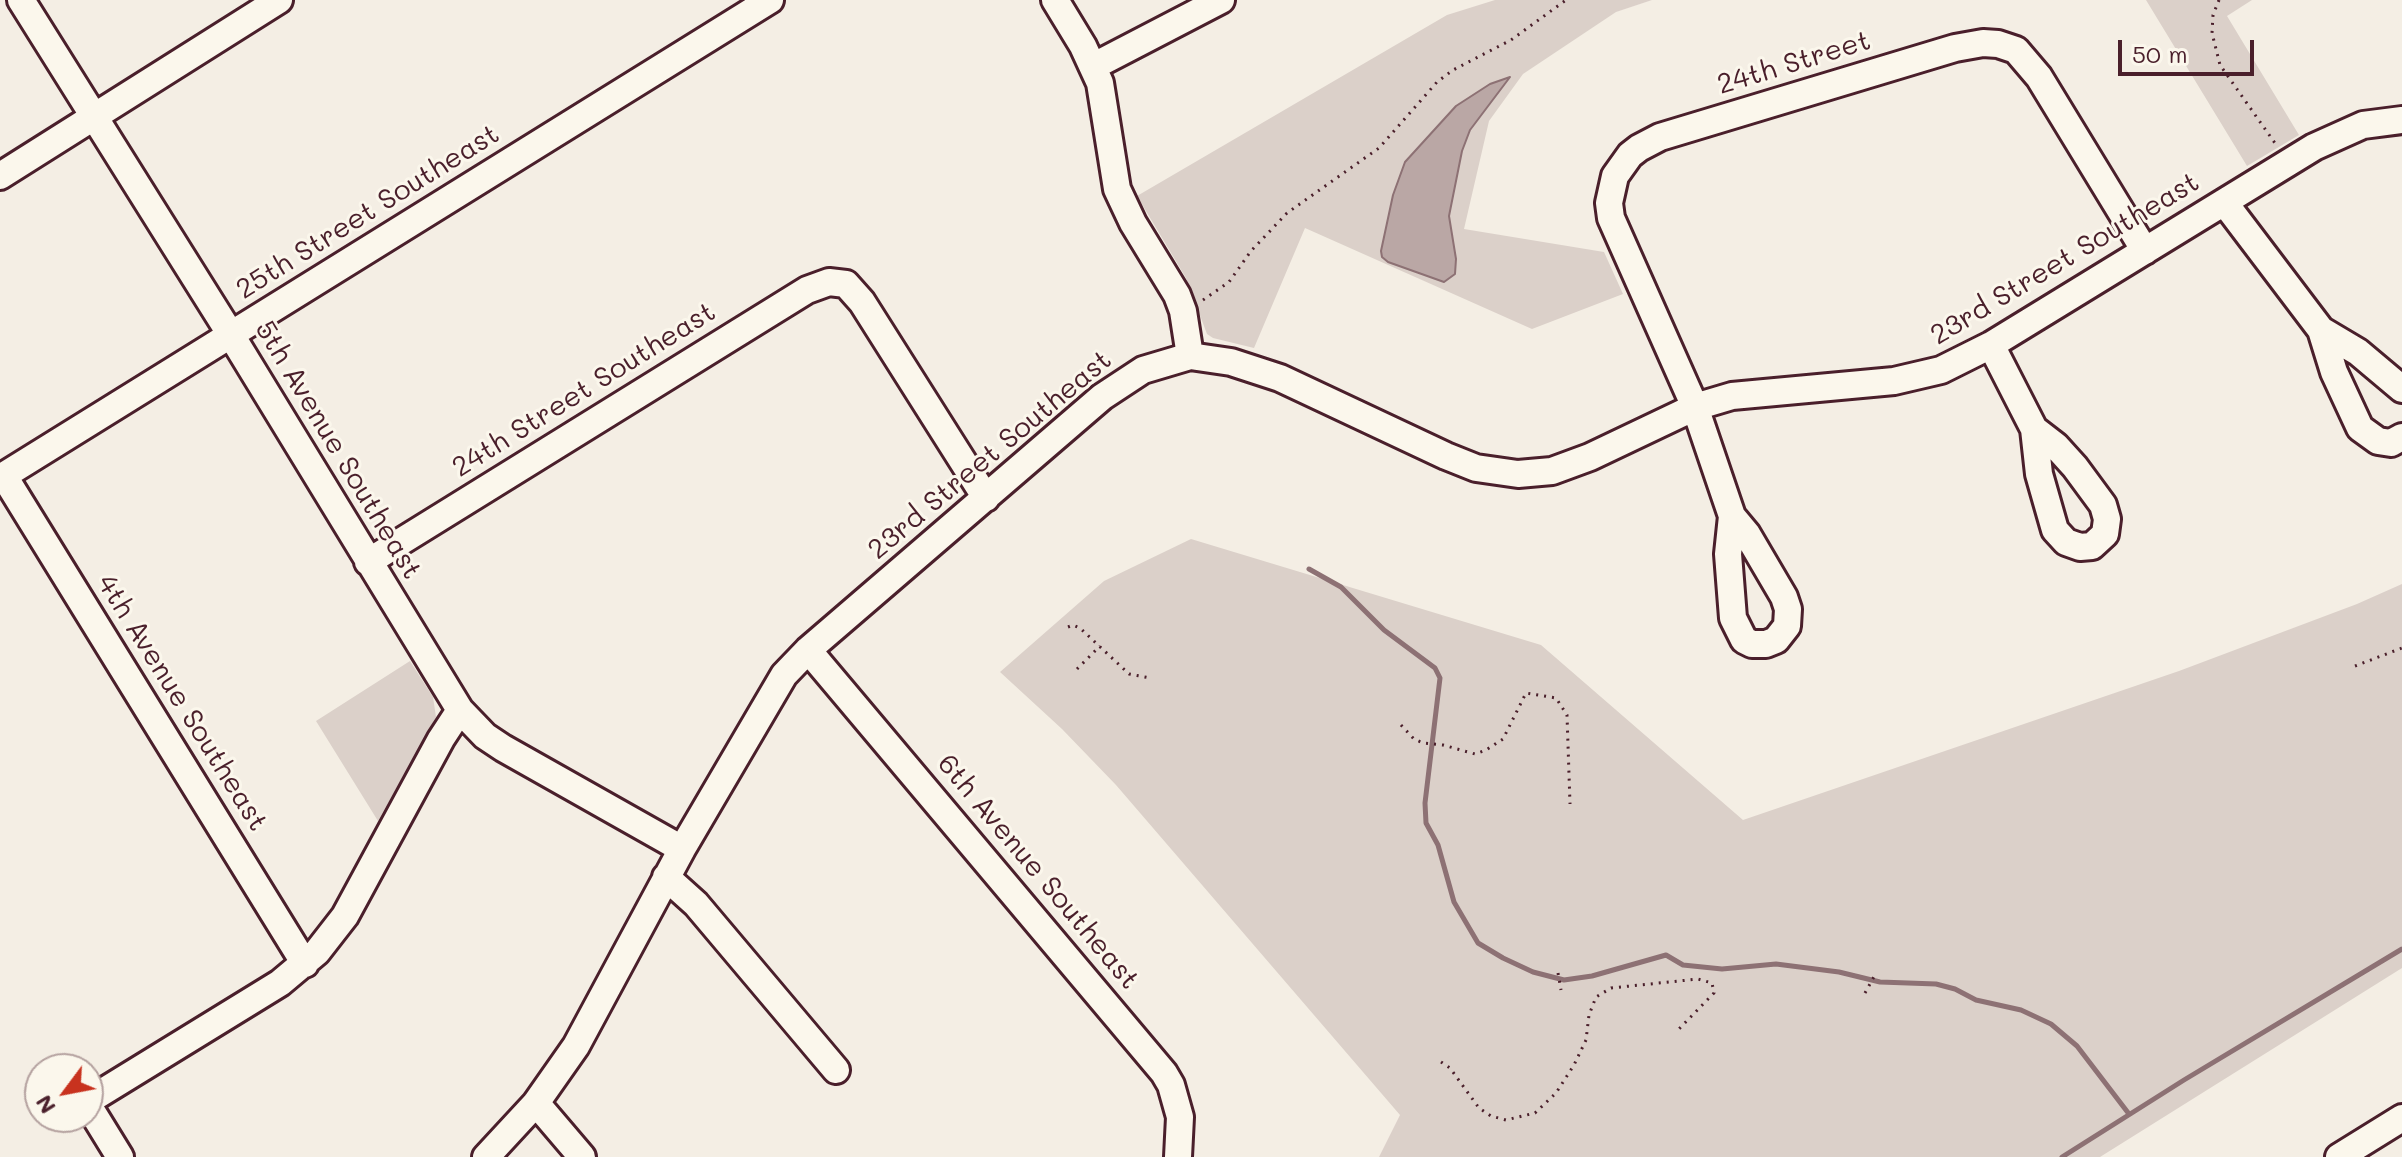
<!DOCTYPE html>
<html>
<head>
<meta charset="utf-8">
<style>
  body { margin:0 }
  #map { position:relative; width:2402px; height:1157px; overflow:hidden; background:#f4eee4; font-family:Mali,sans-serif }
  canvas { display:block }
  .north { position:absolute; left:24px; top:1053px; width:80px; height:80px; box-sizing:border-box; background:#fbf7ec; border:2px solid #b4a19f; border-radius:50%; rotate:238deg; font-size:22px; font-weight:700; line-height:32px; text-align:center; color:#4a1f2b }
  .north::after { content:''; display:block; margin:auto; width:28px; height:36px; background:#c8321e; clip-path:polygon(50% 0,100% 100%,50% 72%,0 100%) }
  .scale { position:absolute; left:2118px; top:40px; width:136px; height:36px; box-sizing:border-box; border:4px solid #4a1f2b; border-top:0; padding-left:10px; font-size:24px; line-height:28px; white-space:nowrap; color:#4a1f2b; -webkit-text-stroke:6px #fbf7ec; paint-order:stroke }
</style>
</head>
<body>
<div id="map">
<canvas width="2402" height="1157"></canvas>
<div class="north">N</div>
<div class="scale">50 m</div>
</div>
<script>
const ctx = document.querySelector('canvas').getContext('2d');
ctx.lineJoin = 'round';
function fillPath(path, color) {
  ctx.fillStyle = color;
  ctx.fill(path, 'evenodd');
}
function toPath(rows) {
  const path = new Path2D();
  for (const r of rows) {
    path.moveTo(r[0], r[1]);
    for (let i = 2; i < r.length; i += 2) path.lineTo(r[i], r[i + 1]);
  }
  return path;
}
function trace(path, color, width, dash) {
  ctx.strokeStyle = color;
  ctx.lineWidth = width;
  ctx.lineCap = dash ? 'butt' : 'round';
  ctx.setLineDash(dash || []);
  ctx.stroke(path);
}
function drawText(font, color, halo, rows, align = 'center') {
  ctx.font = font + ' Mali,sans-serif';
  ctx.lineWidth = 6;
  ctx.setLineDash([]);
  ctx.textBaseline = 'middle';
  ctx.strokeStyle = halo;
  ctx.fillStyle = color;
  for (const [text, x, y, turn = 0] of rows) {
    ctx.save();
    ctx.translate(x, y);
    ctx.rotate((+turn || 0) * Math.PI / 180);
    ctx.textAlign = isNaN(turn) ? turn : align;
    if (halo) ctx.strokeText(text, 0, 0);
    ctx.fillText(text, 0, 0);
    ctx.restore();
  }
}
const green = toPath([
  [1495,0,1652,0,1616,12,1523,74,1489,121,1464,229,1604,252,1623,294,1532,329,1305,228,1254,348,1213,338,1207,334,1186,278,1137,196,1447,15],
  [2146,0,2252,0,2227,16,2299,135,2247,166],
  [1191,539,1541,645,1743,820,2179,671,2357,604,2402,584,2402,968,2100,1157,1379,1157,1400,1115,1116,785,1062,729,1000,672,1104,581],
  [410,661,433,697,436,717,378,821,316,721]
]);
const water = toPath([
  [1510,77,1470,130,1462,151,1449,216,1456,259,1455,274,1444,282,1388,262,1382,257,1381,251,1393,195,1405,162,1456,106,1490,84,1510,77]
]);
const stream = toPath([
  [1309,569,1341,587,1384,630,1435,668,1440,678,1425,803,1426,823,1438,845,1454,902,1478,943,1503,958,1533,972,1564,980,1592,976,1666,955,1683,965,1722,969,1776,964,1839,972,1880,982,1936,984,1955,989,1976,1000,2021,1010,2051,1024,2077,1046,2129,1114],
  [2062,1157,2184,1080,2402,949]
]);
const path = toPath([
  [2219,0,2213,15,2212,33,2220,65,2277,146],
  [1203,300,1229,282,1251,251,1287,213,1379,148,1437,82,1453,70,1511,40,1566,0],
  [1068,627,1073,625,1080,628,1129,674,1150,678],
  [2355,666,2402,648],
  [1077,669,1100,646],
  [1401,725,1414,739,1423,743,1443,745,1475,754,1486,750,1503,739,1526,693,1556,698,1567,715,1570,804],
  [1558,973,1561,990],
  [1865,993,1876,973],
  [1441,1062,1450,1068,1479,1108,1491,1116,1506,1120,1535,1113,1556,1093,1574,1065,1586,1040,1589,1015,1596,997,1611,988,1698,979,1712,983,1714,993,1676,1032]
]);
const minor = toPath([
  [21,0,231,335,460,710,485,736,503,748,682,849],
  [1055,0,1083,46,1100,83,1117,189,1133,223,1177,295,1183,311,1190,356],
  [1094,66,1221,0],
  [0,176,279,0],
  [2224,202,2321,330,2334,372,2360,428,2378,441,2391,443,2402,437],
  [2321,330,2358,352,2402,389],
  [1991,345,2034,429,2039,474,2055,530,2066,542,2080,547,2092,546,2105,534,2107,519,2103,505,2075,467,2056,446,2034,429],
  [4,476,305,964],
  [0,478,770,0],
  [1732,516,1728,554,1733,618,1744,640,1752,644,1766,644,1776,640,1787,626,1788,609,1784,597,1747,534,1732,516,1695,407,1611,218,1609,203,1615,176,1630,155,1639,148,1660,137,1955,48,1983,43,1998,44,2016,50,2039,77,2145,251],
  [368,562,807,290,829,282,846,284,862,302,986,498],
  [808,650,1164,1073,1171,1085,1180,1117,1178,1157],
  [666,877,696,904,836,1070],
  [88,1101,280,983,317,952,345,916,441,739,460,710],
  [536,1103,582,1157],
  [88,1105,120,1157],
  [486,1157,536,1103,576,1046,682,849,784,675,808,650,1102,397,1143,370,1190,356,1231,362,1280,378,1446,456,1476,468,1518,474,1552,471,1590,457,1695,407,1732,396,1894,381,1941,370,1991,345,2314,147,2363,125,2402,120],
  [2339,1157,2402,1118]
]);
const streetNames = [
  ["24th Street",1794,63,-17],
  ["25th Street Southeast",368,212,-32],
  ["23rd Street Southeast",2065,259,-31],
  ["24th Street Southeast",584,390,-32],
  ["5th Avenue Southeast",338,450,59],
  ["23rd Street Southeast",990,455,-40],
  ["4th Avenue Southeast",182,703,58],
  ["6th Avenue Southeast",1038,872,50]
];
fillPath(green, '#dbd0c9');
fillPath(water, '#baa7a5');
trace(water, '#8d7174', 2);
trace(stream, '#8d7174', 5);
trace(minor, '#4a1f2b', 32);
trace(path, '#4a1f2b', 3, [2, 6]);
trace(minor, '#fbf7ec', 26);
drawText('28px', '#4a1f2b', '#fbf7ec', streetNames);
</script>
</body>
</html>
